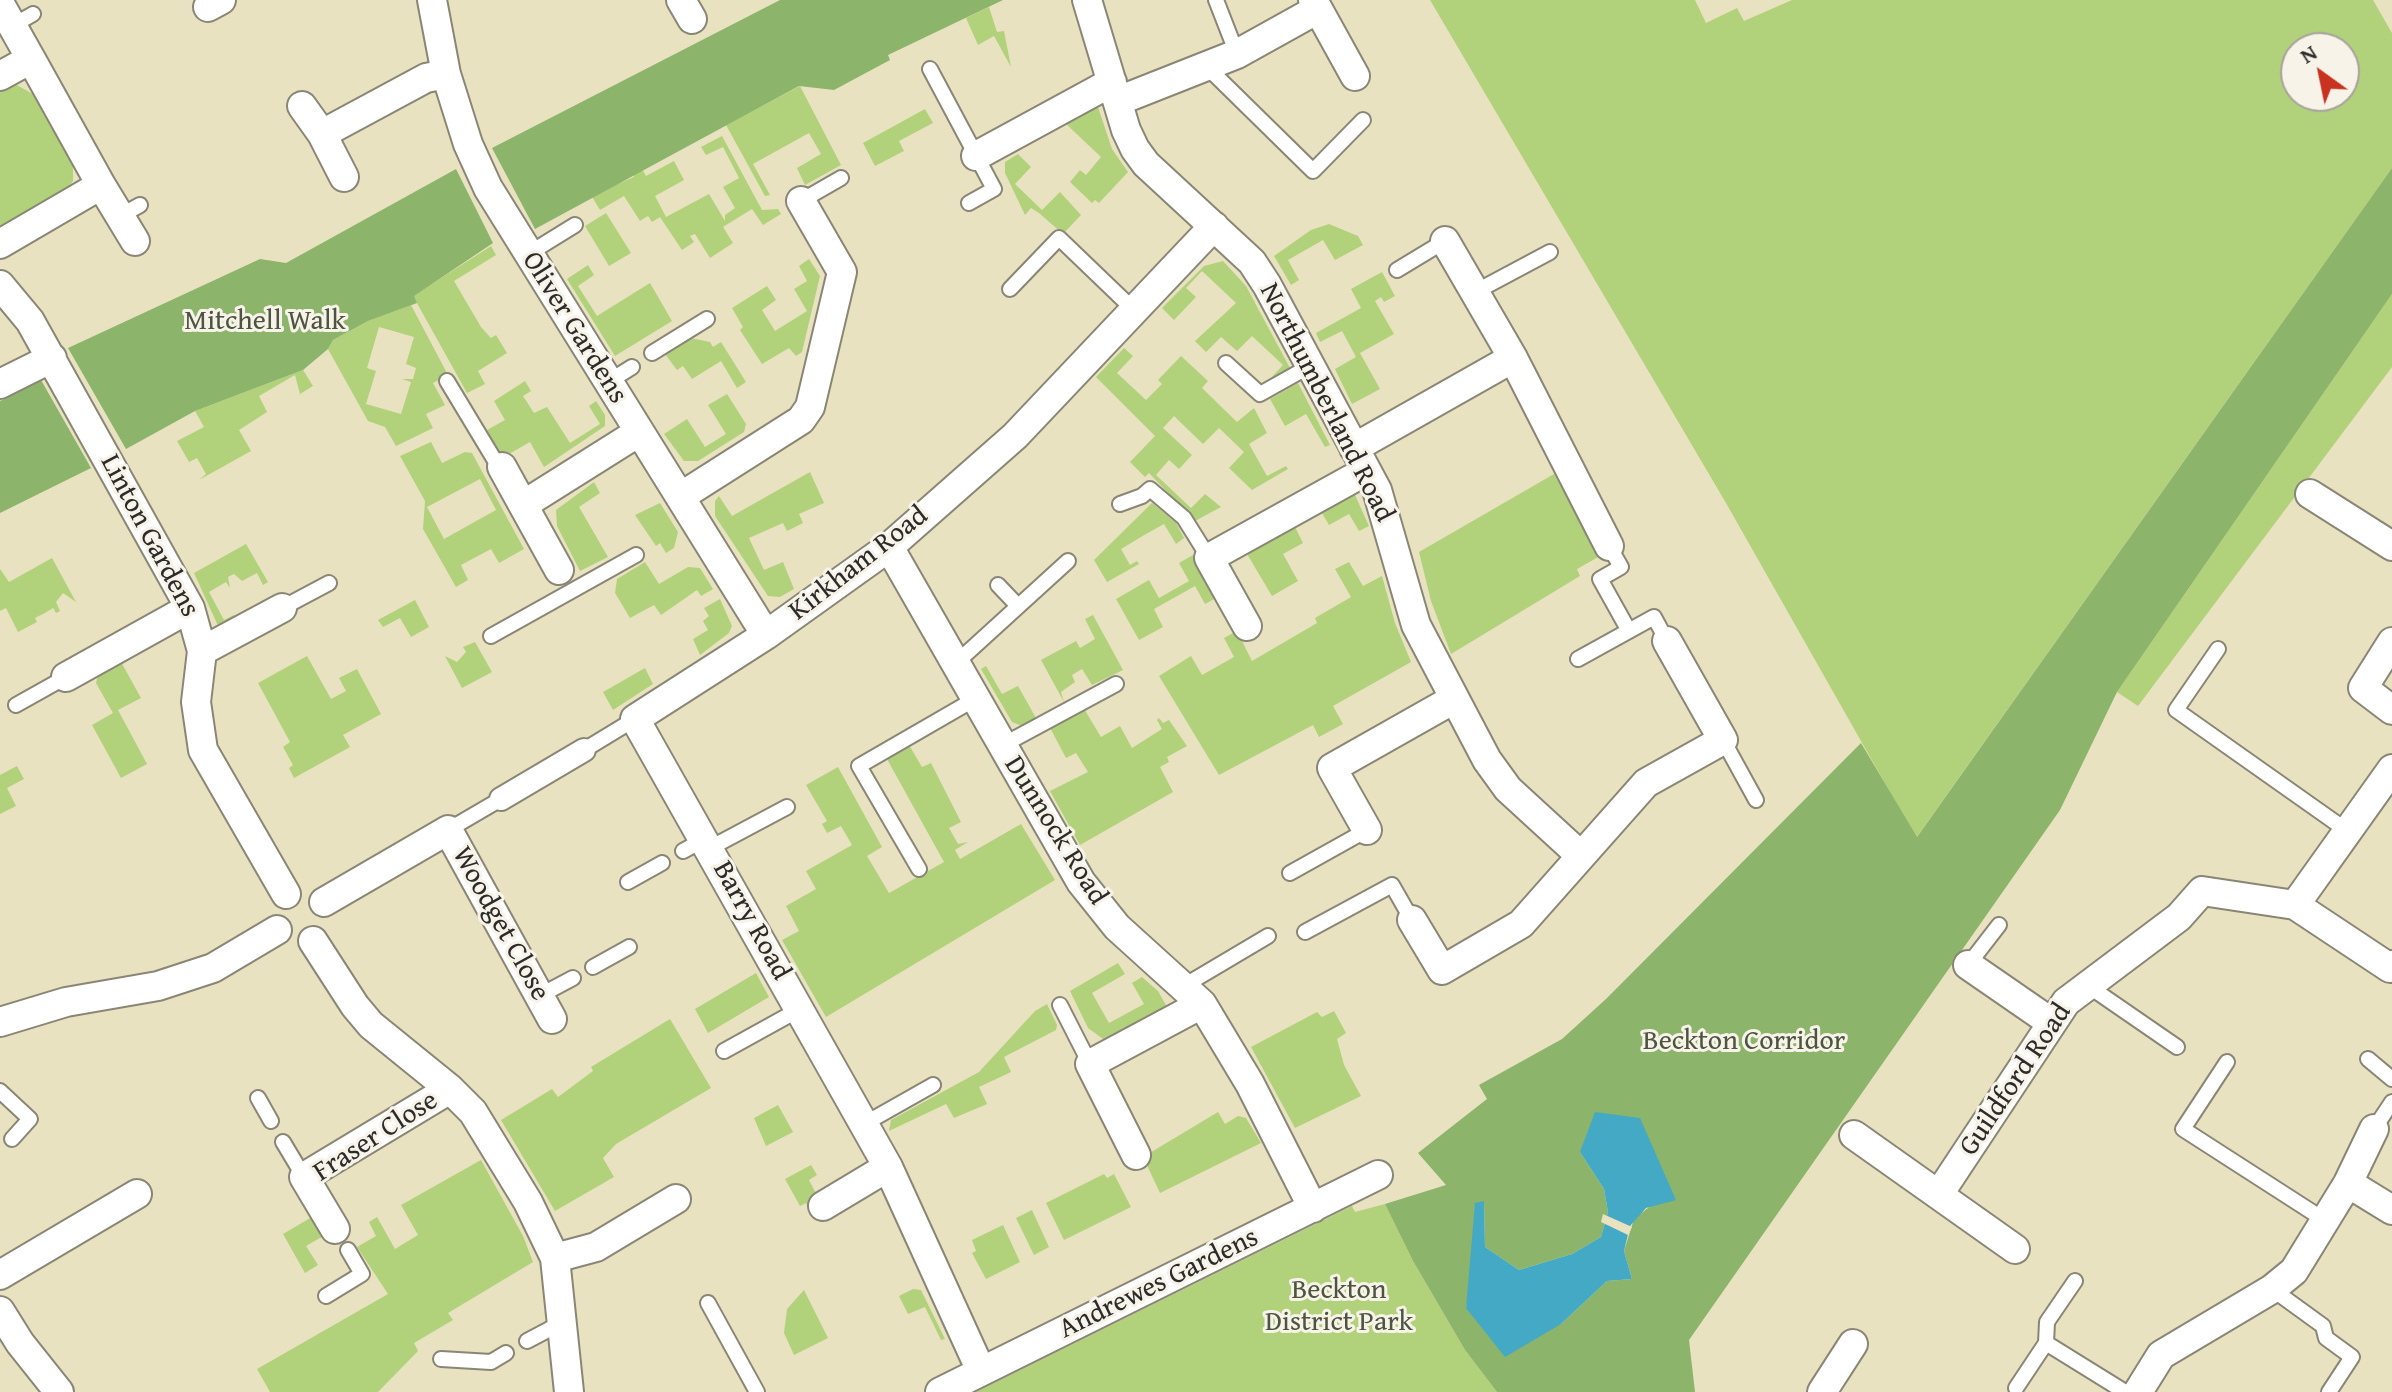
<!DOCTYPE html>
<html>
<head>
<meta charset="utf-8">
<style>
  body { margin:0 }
  #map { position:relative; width:2392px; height:1392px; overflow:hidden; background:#e8e2c1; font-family:"Gentium Book Plus",serif }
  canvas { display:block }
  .north { position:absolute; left:2280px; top:32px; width:80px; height:80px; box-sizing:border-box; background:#f7f3e8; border:2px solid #a5a39c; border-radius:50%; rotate:327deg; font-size:22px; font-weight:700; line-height:32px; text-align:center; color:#2b2b2b }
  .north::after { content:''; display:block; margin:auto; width:28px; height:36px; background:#c8321e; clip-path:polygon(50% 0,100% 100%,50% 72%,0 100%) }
</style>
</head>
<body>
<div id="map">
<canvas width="2392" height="1392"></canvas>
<div class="north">N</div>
</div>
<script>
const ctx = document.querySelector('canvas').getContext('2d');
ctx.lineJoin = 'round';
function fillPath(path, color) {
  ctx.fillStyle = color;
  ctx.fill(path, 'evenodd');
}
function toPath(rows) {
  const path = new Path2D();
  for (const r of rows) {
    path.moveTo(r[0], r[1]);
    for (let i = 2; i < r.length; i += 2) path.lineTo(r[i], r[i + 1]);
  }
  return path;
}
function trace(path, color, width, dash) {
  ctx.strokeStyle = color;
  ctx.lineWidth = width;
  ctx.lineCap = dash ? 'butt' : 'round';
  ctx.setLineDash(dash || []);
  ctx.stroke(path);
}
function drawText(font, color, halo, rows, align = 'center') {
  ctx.font = font + ' "Gentium Book Plus",serif';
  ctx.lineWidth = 6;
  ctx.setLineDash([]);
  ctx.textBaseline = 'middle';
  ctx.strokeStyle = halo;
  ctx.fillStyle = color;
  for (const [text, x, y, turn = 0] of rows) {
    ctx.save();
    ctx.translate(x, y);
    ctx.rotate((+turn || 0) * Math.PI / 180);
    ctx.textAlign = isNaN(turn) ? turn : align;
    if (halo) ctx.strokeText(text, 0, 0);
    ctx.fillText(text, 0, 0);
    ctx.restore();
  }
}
const green = toPath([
  [1430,0,1695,0,1706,23,1737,8,1744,21,1792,0,2373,0,2392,33,2392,168,1916,838,1726,503],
  [2296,48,2344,48,2344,96,2296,96],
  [989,7,997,32,1004,31,1011,67,994,36,978,45,966,18],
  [15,84,33,94,73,166,73,181,66,191,0,228,0,87],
  [800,86,841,165,805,185,797,168,821,154,809,133,753,164,770,195,765,196,726,125],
  [1097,104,1112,149,1128,172,1099,203,1095,200,1092,203,1070,182,1080,170,1086,175,1101,157,1065,123],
  [925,109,933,123,899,141,904,151,875,166,863,143],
  [722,136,762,210,778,209,781,214,763,225,752,209,723,227,733,243,710,258,695,234,690,236,694,242,682,250,660,217,652,222,648,216,640,221,624,196,600,210,591,195,634,177,633,174,642,169,646,176,674,161,684,180,655,196,666,217,709,194,725,221,725,215,735,208,723,187,739,178,723,147,706,155,701,147],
  [1018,154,1031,167,1015,184,1042,210,1060,192,1081,215,1063,234,1039,213,1031,208,1025,215,1005,173,1005,162],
  [606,213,631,253,609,266,585,226],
  [1329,224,1358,236,1363,245,1335,260,1323,240,1288,260,1299,280,1291,285,1274,256,1311,230],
  [491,246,496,255,454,281,481,327,491,338,496,335,507,353,478,371,485,384,467,393,413,296],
  [809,259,820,276,802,352,796,356,789,348,762,364,740,330,743,327,732,308,767,286,776,300,762,310,775,331,807,311,794,289,807,281,799,266],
  [1223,261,1246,286,1290,368,1269,380,1283,365,1252,336,1237,351,1221,337,1206,352,1195,341,1236,303,1202,271,1186,288,1196,297,1174,320,1162,308,1204,266],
  [588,265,594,275,578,286,597,316,650,283,672,321,615,356,567,279],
  [1382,272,1395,296,1384,302,1381,297,1375,301,1394,334,1360,353,1380,389,1352,404,1335,369,1356,357,1342,331,1320,342,1316,333,1361,308,1351,289],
  [2392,294,2392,367,2138,706,2117,692],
  [411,305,448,375,433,383,445,405,426,414,433,428,396,446,385,427,368,421,328,349,333,340,368,321],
  [379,327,414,337,406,364,416,368,413,379,402,379,411,382,401,414,366,404,376,371,367,368],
  [691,338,710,342,713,347,721,342,746,382,737,388,721,361,692,379,683,366,677,370,665,354],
  [1124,348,1133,356,1117,373,1146,400,1162,384,1158,380,1181,356,1208,381,1202,388,1237,422,1254,408,1267,433,1249,444,1267,476,1286,466,1288,469,1252,490,1229,468,1244,452,1219,428,1203,444,1174,416,1163,428,1192,455,1179,469,1169,460,1156,475,1191,508,1205,494,1221,507,1195,521,1149,473,1145,477,1130,462,1155,436,1096,377],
  [303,370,313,386,300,394,295,375,259,396,267,412,239,430,251,451,199,480,206,474,197,458,189,462,177,441,204,427,195,411],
  [525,381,531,391,523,396,534,413,547,407,570,443,600,424,589,406,596,401,605,415,605,426,544,467,530,442,502,458,487,430,505,420,494,401],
  [1298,383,1330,445,1325,447,1306,414,1285,426,1270,399],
  [727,394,746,424,744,432,698,461,684,461,664,434,687,419,705,447,726,434,708,405],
  [431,442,442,463,465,452,472,453,524,549,499,563,491,549,461,565,468,580,456,587,423,529,425,501,400,456],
  [480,479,496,510,444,539,427,507],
  [810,472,824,503,799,514,803,523,787,531,783,523,749,538,764,570,783,562,794,589,780,597,768,596,715,516,715,501,719,496,732,516],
  [1554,474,1600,556,1577,569,1580,576,1451,654,1431,601,1419,552],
  [594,482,600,493,579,507,608,557,580,571,557,526,556,510],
  [1355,495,1369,526,1359,531,1349,514,1329,525,1322,513],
  [660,503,678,532,674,548,666,553,660,543,656,546,635,515],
  [1152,503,1176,523,1184,538,1176,544,1164,524,1146,534,1121,549,1130,565,1137,561,1139,564,1107,582,1094,560],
  [1295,527,1303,543,1283,554,1298,581,1272,596,1247,554],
  [246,544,268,582,263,585,257,573,242,581,234,574,228,577,230,588,226,582,209,592,224,620,234,615,236,619,219,628,194,573],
  [1193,555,1218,597,1205,604,1195,586,1154,609,1163,627,1139,640,1116,599,1149,580,1159,598,1189,581,1179,563],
  [52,558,76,602,63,593,56,602,60,611,56,613,53,608,45,613,35,618,37,622,18,632,6,608,0,611,0,569,9,582],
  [645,562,659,584,688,567,700,568,713,589,701,596,697,590,661,615,654,605,630,618,615,593,617,579],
  [1349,562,1363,586,1382,576,1395,623,1411,662,1333,706,1343,724,1319,737,1313,725,1219,775,1159,676,1191,656,1202,675,1234,657,1224,638,1237,631,1252,661,1317,623,1315,618,1351,597,1335,569],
  [720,599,732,626,729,633,700,655,693,639,708,630,703,621,709,616,704,608],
  [415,600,429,627,411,637,400,618,383,627,378,620],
  [1093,615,1123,670,1092,685,1082,669,1072,675,1075,682,1061,692,1064,702,1041,660,1076,641,1080,648,1095,639,1085,619],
  [475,642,492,672,462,688,445,656,457,662,466,652,463,647],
  [307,656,331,699,346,691,339,678,357,669,381,714,343,735,350,747,294,778,289,768,293,765,283,747,290,742,258,683],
  [120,660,141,698,118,710,147,764,121,778,92,725,113,713,96,683,99,671],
  [986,666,1002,694,1018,686,1036,718,1022,726,1012,722,981,669],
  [645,668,653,684,613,710,603,692],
  [1083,707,1101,737,1120,726,1132,748,1162,729,1157,720,1159,718,1163,723,1169,720,1187,746,1167,757,1169,762,1160,767,1173,792,1080,845,1050,791,1088,772,1076,753,1066,758,1049,726],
  [909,745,922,767,931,763,961,822,949,828,958,844,968,842,955,850,960,859,1021,824,1055,880,826,1017,782,940,799,931,786,906,816,889,806,871,852,845,841,826,827,833,822,824,827,821,806,785,838,767,882,847,867,856,889,893,944,862,887,759],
  [17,766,24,779,7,788,16,806,0,814,0,775],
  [1118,963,1125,974,1092,993,1109,1023,1144,1004,1132,983,1142,977,1158,991,1167,1007,1118,1036,1103,1039,1088,1028,1070,991],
  [756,973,769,997,708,1033,695,1009],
  [1047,1004,1057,1025,1056,1030,1004,1057,1011,1072,979,1087,987,1104,954,1118,946,1104,889,1131,891,1120,979,1072,1035,1011],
  [1334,1011,1346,1033,1337,1039,1344,1065,1361,1096,1295,1128,1251,1047,1317,1012,1322,1017],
  [670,1019,711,1088,616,1144,603,1158,614,1177,555,1211,501,1120,552,1089,558,1097,593,1071,591,1067],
  [778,1105,793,1132,766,1146,754,1118],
  [1218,1112,1225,1124,1238,1116,1246,1118,1261,1143,1160,1193,1143,1157],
  [481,1160,523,1236,533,1262,448,1313,453,1320,414,1343,418,1351,378,1392,270,1392,257,1369,388,1294,357,1247,376,1236,369,1222,377,1217,395,1249,418,1235,401,1205],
  [811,1165,817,1175,809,1180,822,1205,810,1211,806,1203,800,1206,785,1179],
  [1104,1174,1107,1178,1114,1174,1131,1207,1064,1240,1046,1203],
  [1385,1204,1413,1261,1465,1350,1497,1392,976,1392,1352,1206,1355,1212],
  [1032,1210,1049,1247,1034,1255,1016,1218],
  [317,1214,325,1235,306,1246,318,1265,305,1273,283,1234],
  [1003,1225,1020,1262,986,1279,972,1253,976,1251,972,1240],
  [913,1289,921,1290,945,1339,941,1340,925,1307,908,1314,899,1296],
  [804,1290,828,1338,794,1355,784,1333,787,1309]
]);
const forest = toPath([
  [780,0,1003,0,888,55,890,60,834,90,799,86,535,229,492,148],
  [2392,168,2392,294,2117,692,2060,810,1689,1340,1695,1392,1497,1392,1465,1350,1413,1261,1385,1204,1446,1185,1418,1153,1487,1099,1479,1085,1562,1039,1606,999,1861,743,1917,837],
  [1580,1152,1676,1199,1653,1204,1634,1219,1624,1251,1632,1279,1607,1281,1561,1324,1466,1308,1484,1202,1485,1247,1519,1270,1572,1254,1601,1237,1608,1212,1604,1189],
  [456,169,493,243,414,296,417,303,368,321,333,340,328,349,303,370,195,411,126,449,68,348,260,259,286,263],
  [41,380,91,468,0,513,0,401]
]);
const water = toPath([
  [1595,1112,1640,1118,1676,1200,1646,1208,1630,1226,1624,1251,1632,1279,1607,1281,1561,1324,1505,1357,1466,1308,1475,1203,1484,1201,1485,1247,1519,1270,1572,1254,1601,1237,1608,1212,1604,1189,1580,1152]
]);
const pier = toPath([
  [1603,1214,1632,1227,1628,1235,1601,1222]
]);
const service = toPath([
  [1216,0,1237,54],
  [12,26,33,14],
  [1206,66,1313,171,1363,120],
  [930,69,994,189,969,203],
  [801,201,841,178],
  [120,216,140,205],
  [528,254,575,225],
  [1397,270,1445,241],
  [1010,289,1059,238,1135,311],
  [1475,292,1550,252],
  [652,353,707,319],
  [1226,363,1260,394,1310,366],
  [447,381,494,459,502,467],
  [608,382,632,367],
  [1120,504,1142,496,1150,489,1184,518,1209,558],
  [1609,546,1621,567,1600,579,1629,631],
  [998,585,1018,606],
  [282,608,329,583],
  [491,636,636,555],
  [2218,649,2176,710,2346,830],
  [1578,659,1654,617,1667,641],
  [956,663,1068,561],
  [16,705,66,677],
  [1723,740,1756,800],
  [1001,746,1116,684],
  [584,750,635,719],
  [448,830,501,799],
  [710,848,787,807],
  [683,851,705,839],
  [919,869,859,766,975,699],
  [1290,873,1367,830],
  [628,882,662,863],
  [1305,932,1392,885,1412,920],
  [1968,965,1999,925],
  [593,967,629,947],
  [2087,985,2177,1047],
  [1182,987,1268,936],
  [539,996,573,978],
  [1060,1005,1090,1064],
  [724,1051,800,1009],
  [2368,1059,2392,1079],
  [2227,1062,2183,1129,2326,1221],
  [0,1091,30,1119,12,1139],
  [258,1098,271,1121],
  [864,1124,933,1085],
  [2374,1129,2392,1102],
  [283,1142,304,1177],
  [2272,1289,2323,1326,2326,1338,2352,1357,2329,1392],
  [326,1296,362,1274,348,1250],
  [708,1303,757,1392],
  [527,1341,563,1322],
  [2046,1343,2125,1392],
  [441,1359,491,1362,506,1353],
  [2016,1388,2046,1343,2047,1322,2075,1281]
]);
const pedestrian = toPath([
  [501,799,584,750]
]);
const minor = toPath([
  [432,0,446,74,468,144,488,188,766,635],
  [681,0,692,19],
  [1087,0,1126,130,1135,149,1146,164,1252,262,1267,285,1377,490,1416,625,1487,760,1508,789,1580,855],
  [1313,0,1355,76],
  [0,4,31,59],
  [208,7,221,0],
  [0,76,31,59,101,185,0,244],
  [1118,101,1237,54,1318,9],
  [302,106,322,134,344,177],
  [322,134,426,78,446,74],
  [976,156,1112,82],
  [101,185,135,241],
  [1445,241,1513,358,1609,546],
  [0,285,30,321,190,608,202,651,196,702,203,750,286,894],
  [0,384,52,358],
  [1354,448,1513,358],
  [502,467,523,505],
  [2310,494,2392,546],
  [680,497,801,420,810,407,842,272,801,201],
  [889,547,1081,882,1117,927,1202,1004,1250,1084,1313,1208],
  [559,570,523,505,639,432],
  [1247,626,1209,558,1366,471],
  [2392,642,2363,688,2392,710],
  [202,651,282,608],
  [66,677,190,608],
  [1367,830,1332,768,1454,699],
  [324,902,448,830,552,1019],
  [2295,905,2392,769],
  [1412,920,1442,970,1521,924,1646,783,1723,740,1667,641],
  [313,941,355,1006,371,1025,450,1089,473,1112,528,1202,555,1258,569,1392],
  [1968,965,2052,1023],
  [0,1022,66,1002,158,986,213,968,277,930],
  [1854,1135,2015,1249],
  [1136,1155,1090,1064,1202,1004],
  [2348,1183,2392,1210],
  [1939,1194,2066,1002,2179,917,2202,891,2295,905,2390,968,2392,965],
  [823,1206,888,1167],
  [335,1229,304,1177,450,1089],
  [555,1258,596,1247,676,1199],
  [0,1275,137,1194],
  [0,1311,20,1343,59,1392],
  [981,1371,888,1167,635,719,766,635,889,547,1015,436,1214,226],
  [940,1392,1378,1175],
  [1822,1392,1853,1344],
  [2138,1392,2161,1355,2272,1289,2294,1271,2348,1183,2374,1129]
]);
const parkNames = [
  ["Mitchell Walk",265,322],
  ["Beckton Corridor",1744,1042],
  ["Beckton",1339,1291],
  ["District Park",1339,1323]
];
const streetNames = [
  ["Oliver Gardens",574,328,58],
  ["Northumberland Road",1326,403,63],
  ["Linton Gardens",149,536,62],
  ["Kirkham Road",859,564,-38],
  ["Dunnock Road",1055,831,58],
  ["Barry Road",751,921,61],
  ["Woodget Close",500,924,61],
  ["Guildford Road",2016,1080,-56],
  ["Fraser Close",376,1137,-33],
  ["Andrewes Gardens",1159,1284,-26]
];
fillPath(green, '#b1d27a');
fillPath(forest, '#8cb46a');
fillPath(water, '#44a9c4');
fillPath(pier, '#e8e2c1');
trace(service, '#8a8676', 18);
trace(pedestrian, '#8a8676', 26);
trace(minor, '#8a8676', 32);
trace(service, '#fff', 14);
trace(pedestrian, '#fff', 22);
trace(minor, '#fff', 28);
drawText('28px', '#4c553f', '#f7f3e8', parkNames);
drawText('28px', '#2b2b2b', '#f7f3e8', streetNames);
</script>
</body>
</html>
